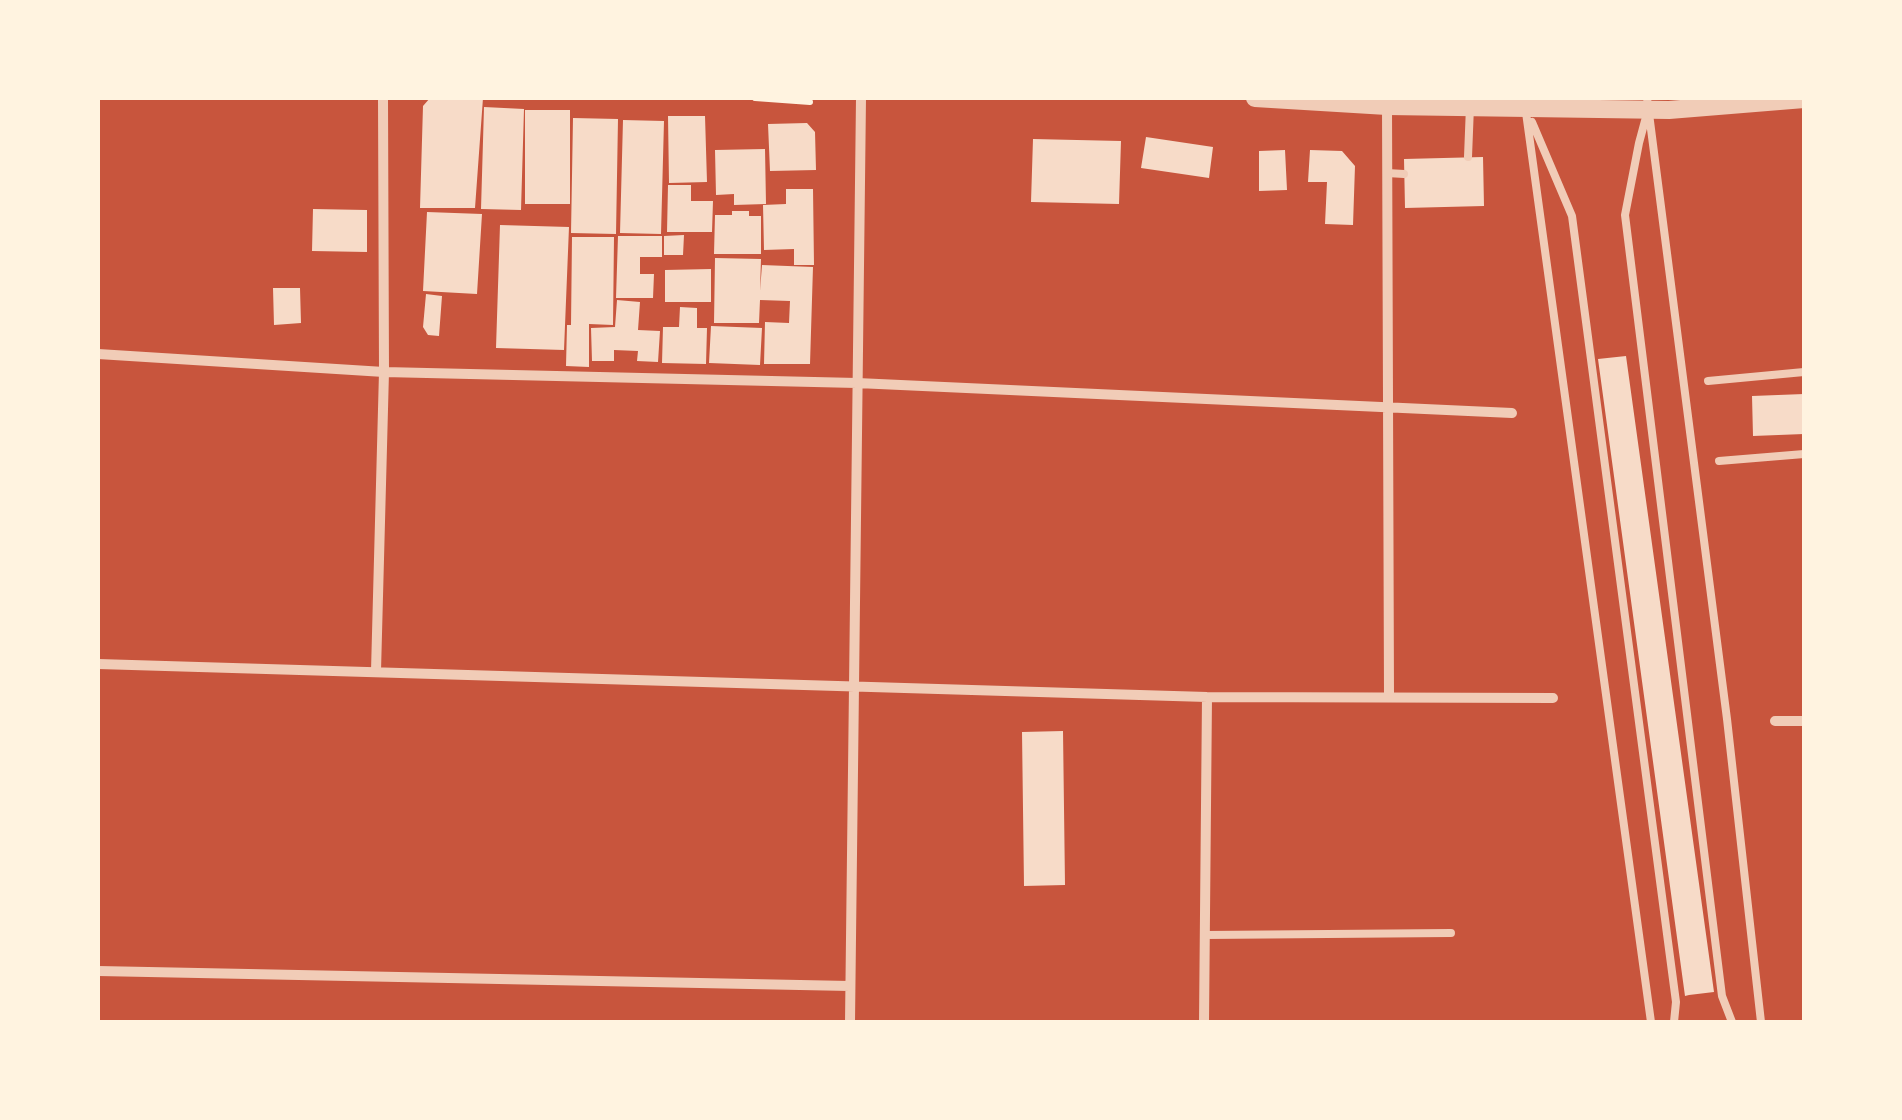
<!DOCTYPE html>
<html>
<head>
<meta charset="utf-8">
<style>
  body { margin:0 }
  #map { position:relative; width:1902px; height:1120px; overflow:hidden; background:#c8553d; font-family:"Source Serif 4",serif }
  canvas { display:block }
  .frame { position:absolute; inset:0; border:100px solid #fff3e0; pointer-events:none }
</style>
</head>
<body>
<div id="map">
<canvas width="1902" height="1120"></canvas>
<div class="frame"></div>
</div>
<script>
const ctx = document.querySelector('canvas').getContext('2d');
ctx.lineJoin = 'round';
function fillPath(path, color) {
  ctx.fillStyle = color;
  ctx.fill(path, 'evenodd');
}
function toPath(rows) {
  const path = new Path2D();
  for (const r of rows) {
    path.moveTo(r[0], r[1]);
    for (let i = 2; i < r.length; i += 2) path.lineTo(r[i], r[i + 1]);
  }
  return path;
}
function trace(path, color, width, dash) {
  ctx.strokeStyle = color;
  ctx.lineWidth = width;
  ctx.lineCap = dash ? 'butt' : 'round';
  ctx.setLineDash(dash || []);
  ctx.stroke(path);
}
const building = toPath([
  [430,98,483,98,475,208,420,208,423,106],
  [484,107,524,109,521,210,481,209],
  [525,110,570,110,570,204,525,204],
  [668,116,705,116,707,182,669,183],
  [573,118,618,119,616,234,571,233],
  [623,120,664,121,661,234,620,233],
  [807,123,815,132,816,170,770,171,768,124],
  [1146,137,1213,147,1209,178,1141,168],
  [1033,139,1121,141,1119,204,1031,202],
  [765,149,766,204,734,205,734,194,716,195,715,150],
  [1285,150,1287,190,1259,191,1259,151],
  [1310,150,1342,151,1355,166,1353,225,1325,224,1327,182,1308,182],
  [1483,157,1484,206,1405,208,1404,159],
  [668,185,691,185,691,201,713,201,712,232,667,232],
  [786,189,813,189,814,265,794,265,794,249,764,250,763,205,786,204],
  [313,209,367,210,367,252,312,251],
  [732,211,749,211,749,216,761,216,761,254,714,254,715,215,732,215],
  [427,212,482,214,477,294,423,291],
  [500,225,569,227,564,350,496,348],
  [684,235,683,255,664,255,664,236],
  [618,236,662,236,662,257,640,257,640,274,654,274,653,298,616,298],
  [572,237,614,237,613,325,589,324,589,367,566,366,567,325,571,325],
  [715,258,761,259,760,291,762,265,813,267,810,364,764,364,765,322,789,323,790,301,760,300,759,323,714,323],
  [711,269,711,302,665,302,665,270],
  [273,288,300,288,301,323,274,325],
  [426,294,442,296,439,336,428,335,423,327],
  [617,300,640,302,638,330,660,331,658,362,637,361,638,351,614,350,614,361,592,361,591,328,615,327],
  [680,307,697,308,697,328,707,328,706,364,662,363,663,327,679,327],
  [711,326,762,328,760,365,709,363],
  [1626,356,1714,992,1689,995,1685,996,1598,359],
  [1804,394,1804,434,1753,436,1752,396],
  [1063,731,1065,885,1024,886,1022,732]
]);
const path = toPath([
  [755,98,810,102]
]);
const service = toPath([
  [1524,98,1651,1022],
  [1647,98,1727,719,1761,1022],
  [1646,117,1639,143,1625,215,1722,996,1732,1022],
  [1532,122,1572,216,1676,1002,1674,1022],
  [1468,157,1470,106],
  [1387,173,1404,174],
  [1708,381,1804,372],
  [1719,461,1804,454],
  [1205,935,1451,933]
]);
const minor = toPath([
  [1387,106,1389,696],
  [98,354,384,372,857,383,1512,413],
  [98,664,1207,697,1553,698],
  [376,671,384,372,383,98],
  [1775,721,1804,721],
  [98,971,850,986],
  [850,1022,861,98],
  [1204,1022,1207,697]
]);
const tertiary = toPath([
  [1255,98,1387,106,1669,110,1804,99]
]);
fillPath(building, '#f7dbc8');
trace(path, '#fff3e0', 6);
trace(service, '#f1ccb7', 8);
trace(minor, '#f1ccb7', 10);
trace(tertiary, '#f1ccb7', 18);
</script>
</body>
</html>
